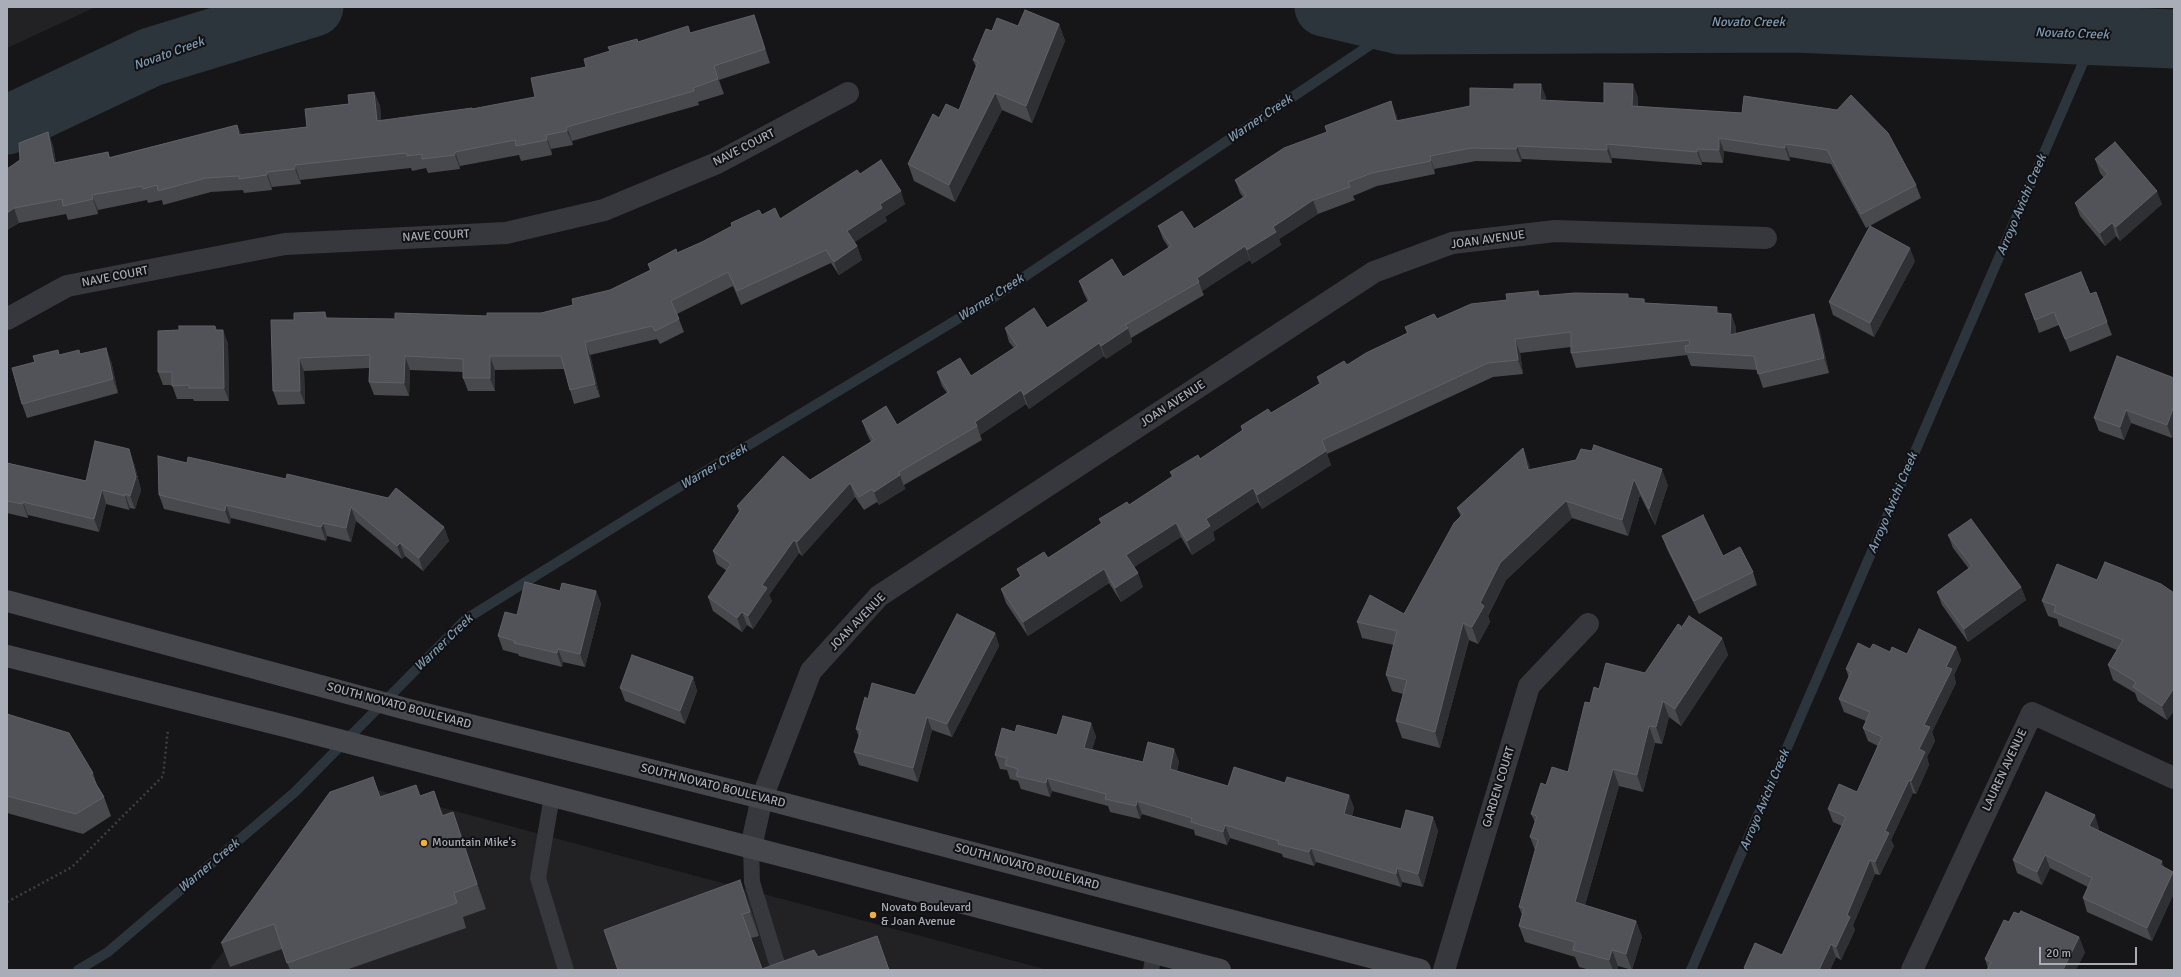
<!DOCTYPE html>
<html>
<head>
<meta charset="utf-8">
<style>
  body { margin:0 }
  #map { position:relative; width:2181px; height:977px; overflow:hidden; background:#161618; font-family:Signika,sans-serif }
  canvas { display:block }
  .frame { position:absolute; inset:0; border:8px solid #a8adb8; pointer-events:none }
  .scale { position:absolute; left:2039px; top:947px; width:98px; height:18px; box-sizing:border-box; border:2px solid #a8adb8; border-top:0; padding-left:5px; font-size:12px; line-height:14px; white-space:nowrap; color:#a8adb8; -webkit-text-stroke:3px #111113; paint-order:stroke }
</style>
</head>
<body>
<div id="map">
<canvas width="2181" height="977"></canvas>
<div class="frame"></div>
<div class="scale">20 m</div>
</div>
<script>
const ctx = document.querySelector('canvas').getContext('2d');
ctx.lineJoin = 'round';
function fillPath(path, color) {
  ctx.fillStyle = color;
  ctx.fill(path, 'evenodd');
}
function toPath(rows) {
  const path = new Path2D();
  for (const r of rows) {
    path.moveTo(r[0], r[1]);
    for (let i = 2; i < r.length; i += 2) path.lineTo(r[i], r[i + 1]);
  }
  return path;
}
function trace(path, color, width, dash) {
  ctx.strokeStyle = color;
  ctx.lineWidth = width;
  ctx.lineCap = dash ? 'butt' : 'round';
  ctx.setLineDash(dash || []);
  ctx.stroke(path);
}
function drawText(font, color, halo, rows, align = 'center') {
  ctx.font = font + ' Signika,sans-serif';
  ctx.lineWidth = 4;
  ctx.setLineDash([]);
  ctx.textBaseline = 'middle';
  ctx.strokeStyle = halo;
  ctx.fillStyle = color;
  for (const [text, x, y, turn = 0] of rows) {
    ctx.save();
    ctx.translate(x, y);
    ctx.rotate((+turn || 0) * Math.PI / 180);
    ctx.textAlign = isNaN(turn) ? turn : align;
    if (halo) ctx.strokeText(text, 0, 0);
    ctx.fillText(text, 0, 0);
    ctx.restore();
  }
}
const built = toPath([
  [7,7,96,7,7,48],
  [359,785,610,853,1048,970,209,970,331,814]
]);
const stream = toPath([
  [78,970,108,952,295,792,466,619,656,501,991,299,1400,25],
  [1691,970,2095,35]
]);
const river = toPath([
  [1324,7,1400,25,1795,23,2174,39],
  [7,125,151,57,314,7]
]);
const path = toPath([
  [7,902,72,867,163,776,168,729]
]);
const lane = toPath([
  [552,796,538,878,566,970],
  [751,847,752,882,779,970],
  [1151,970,1154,953]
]);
const street = toPath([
  [7,319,67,286,285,244,506,233,604,210,717,163,848,93],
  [751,847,762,798,811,671,879,596,1374,272,1452,243,1555,231,1766,238],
  [1444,970,1529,686,1588,624],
  [1912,970,2032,713,2174,778]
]);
const secondary = toPath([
  [7,601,406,709,762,798,1420,970],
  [7,656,285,726,1220,970]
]);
const wall = toPath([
  [754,15,770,63,719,80,724,94,698,102,699,105,572,141,573,145,551,149,552,155,521,161,519,155,460,166,460,169,428,173,426,168,412,171,411,168,300,180,301,184,272,187,272,190,244,193,243,190,211,192,163,205,162,200,148,203,147,200,98,210,98,214,68,220,66,214,19,223,7,230,7,169,20,160,48,132,53,146,56,163,108,152,110,157,237,125,241,134,307,127,349,104,374,92,380,106,381,121,472,108,473,109,535,97,586,67,610,51,638,42,691,33],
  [1059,24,1065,41,1032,123,1002,110,955,202,914,181,908,164,939,118,959,110,976,67,973,60,992,31,1018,26],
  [1546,97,1545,101,1604,103,1638,97,1638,107,1742,113,1916,185,1921,198,1866,228,1831,164,1790,157,1790,161,1724,151,1723,163,1702,162,1702,165,1612,158,1612,163,1522,159,1521,162,1476,161,1434,169,1435,174,1377,186,1353,196,1355,200,1318,214,1279,239,1281,245,1252,264,1250,260,1202,291,1204,295,1131,338,1132,342,1106,359,1104,356,1029,409,1026,404,980,435,982,440,904,485,905,489,879,505,877,502,864,510,855,497,802,556,799,553,769,595,772,601,753,629,747,625,742,632,713,611,708,597,727,571,717,564,713,551,739,512,737,506,810,480,871,442,867,434,862,421,897,425,947,393,942,386,937,372,971,376,1014,348,1009,342,1005,328,1047,328,1088,302,1084,294,1079,281,1123,277,1169,248,1163,239,1158,226,1194,229,1243,197,1240,193,1235,180,1396,114,1398,121],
  [2095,159,2162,204,2120,241,2116,236,2105,246,2080,216,2075,203,2104,178,2100,173],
  [860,174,905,204,885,217,887,221,854,242,857,246,862,260,839,275,831,263,741,305,733,286,677,314,684,332,660,344,657,339,590,355,600,397,574,404,564,369,495,370,495,391,468,391,463,378,463,372,410,370,409,396,374,395,369,382,369,368,304,371,305,404,278,405,273,391,294,320,325,312,327,318,395,319,487,316,541,313,573,305,610,290,650,270,648,264,677,253,762,215,780,219],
  [1915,261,1874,337,1833,315,1829,302],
  [1538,291,1540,296,1644,299,1645,303,1719,313,1731,314,1736,328,1736,334,1819,328,1829,373,1763,388,1757,370,1691,366,1687,355,1576,368,1571,353,1571,347,1520,353,1523,374,1493,377,1327,454,1331,465,1262,509,1258,502,1213,532,1215,540,1192,555,1181,537,1134,567,1143,587,1121,602,1109,583,1028,636,1006,603,1001,589,1020,576,1017,569,1048,558,1101,523,1099,519,1129,505,1172,477,1170,472,1200,459,1242,431,1241,426,1271,413,1319,384,1317,377,1347,365,1407,333,1405,327,1437,319,1507,300],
  [2025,294,2090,294,2107,322,2112,335,2070,352,2059,325,2039,333],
  [217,330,228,343,229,401,194,401,193,399,177,399,172,385,163,385,158,372],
  [80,354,111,361,118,393,27,418,22,404,35,362,60,355],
  [2174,378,2174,432,2172,438,2131,423,2124,440,2099,431,2094,418],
  [158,456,444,527,449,541,423,571,405,556,402,559,356,521,351,542,327,536,326,541,231,518,230,524,164,509,159,495],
  [1576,460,1668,485,1655,525,1640,495,1628,536,1572,518,1506,580,1488,616,1490,622,1478,644,1469,640,1440,748,1402,738,1396,721,1403,694,1392,691,1386,675,1394,645,1362,638,1357,622,1404,614,1461,517,1457,508,1529,464,1530,470],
  [7,463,86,481,134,463,141,490,135,509,130,508,129,510,106,504,99,532,28,515,28,518,7,513],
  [1948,535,2021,587,2026,600,1968,642,1942,605,1937,592,1969,569,1953,548],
  [1662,536,1723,556,1753,572,1757,585,1699,614,1667,549],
  [2097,580,2174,593,2174,711,2167,720,2138,701,2135,693,2113,680,2108,665,2117,650,2059,626,2057,619,2048,616,2042,601],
  [560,591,596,591,601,604,585,667,563,662,562,667,519,656,518,654,503,650,498,636,517,615],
  [1681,627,1722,638,1728,655,1681,726,1669,717,1662,744,1655,743,1643,792,1619,786,1585,905,1636,921,1642,937,1632,970,1618,966,1617,970,1590,970,1579,967,1575,957,1525,942,1519,926,1522,915,1519,907,1535,850,1530,837,1535,822,1531,814,1546,785,1568,772,1590,703,1599,689,1645,673],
  [995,633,999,646,952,737,932,730,918,782,859,765,854,752,859,737,856,729,915,695],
  [1956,647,1961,660,1954,675,1956,683,1932,732,1935,741,1927,757,1929,765,1916,794,1913,793,1891,840,1894,846,1880,875,1875,874,1853,925,1855,930,1841,960,1836,957,1830,970,1745,970,1744,968,1782,955,1842,826,1833,822,1828,809,1857,792,1878,746,1868,741,1863,728,1866,721,1844,712,1839,699,1849,678,1846,669,1870,649,1907,654],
  [693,677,697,691,685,724,625,701,620,688],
  [7,714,93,773,98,788,104,797,111,816,83,834,7,813],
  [1091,723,1096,737,1092,749,1143,762,1174,749,1179,762,1177,771,1228,786,1285,783,1349,795,1354,808,1352,816,1401,829,1433,817,1438,831,1423,887,1402,882,1401,887,1316,862,1314,866,1283,857,1282,854,1230,838,1227,845,1195,835,1194,830,1142,814,1140,819,1110,812,1108,806,1052,791,1050,797,1021,789,1018,781,1010,779,1007,770,1000,769,995,755,1057,735],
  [434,791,443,815,453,812,486,909,463,917,466,928,346,970,290,970,282,949,230,967,221,943,420,796],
  [2099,828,2098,831,2164,868,2174,875,2174,893,2152,941,2087,912,2083,898,2088,887,2050,868,2042,885,2017,873,2013,860],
  [749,904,759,936,751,938,762,969,818,957,877,936,889,970,618,970],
  [2009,922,2079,937,2085,953,1988,968,1985,959]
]);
const shadedWall = toPath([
  [754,15,759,29,770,63,765,49],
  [1059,24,1065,41,1032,123,1026,106],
  [714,66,724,94,718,79],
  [1541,84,1546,97,1545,114,1540,100],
  [1633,84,1638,97,1637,120,1632,106],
  [374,92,380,106,383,135,377,121],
  [995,93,1002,110,955,202,949,185],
  [1391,101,1396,114,1400,134,1396,121],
  [237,125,243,139,239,135],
  [567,127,572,141,573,145,567,131],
  [48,132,53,146,59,177,54,163],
  [546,135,551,149,552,155,547,140],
  [1719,138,1724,151,1723,163,1719,150],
  [1607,144,1612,158,1612,163,1607,150],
  [1785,144,1790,157,1790,161,1785,148],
  [1517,146,1522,159,1521,162,1516,149],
  [1697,149,1702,162,1702,165,1697,152],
  [455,152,460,166,460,169,455,155],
  [1430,156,1434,169,1435,174,1431,161],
  [295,165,300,180,301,184,295,169],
  [267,172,272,187,272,190,267,175],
  [901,191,905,204,885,217,887,221,852,244,847,231,880,204],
  [2157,191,2162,204,2120,241,2116,227],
  [92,195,98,210,98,214,93,199],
  [1313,200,1318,214,1279,239,1281,245,1252,264,1247,250,1273,227],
  [14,208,19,223,7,230,7,213],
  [2112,223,2116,236,2105,246,2100,233],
  [857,246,862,260,839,275,834,262],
  [1245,246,1250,260,1202,291,1199,282,1197,278],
  [1910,248,1915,261,1874,337,1870,323],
  [1717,307,1722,321,1716,313],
  [1731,314,1736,328,1735,349,1730,335],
  [1814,314,1819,328,1829,373,1824,358],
  [1128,328,1132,342,1106,359,1101,346],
  [223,330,228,343,229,401,224,388],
  [1515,339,1520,353,1523,374,1518,360],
  [585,342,590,355,600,397,595,384],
  [1099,343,1104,356,1029,409,1024,395],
  [106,348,111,361,118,393,113,379],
  [405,356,410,370,409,396,404,383],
  [490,356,495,370,495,391,490,378],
  [299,358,304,371,305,404,300,391],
  [1021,390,1026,404,980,435,977,426,975,422],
  [2174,406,2174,432,2172,438,2167,425],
  [2126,410,2131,423,2124,440,2120,427],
  [1322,440,1331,465,1262,509,1257,495],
  [1523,448,1529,464,1534,486,1528,470],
  [129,449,134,463,141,490,135,509,130,496],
  [1662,469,1668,485,1655,525,1649,509],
  [900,475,905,489,879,505,874,492],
  [1634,479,1640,495,1628,536,1622,520],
  [850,483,855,497,802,556,797,542],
  [1253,488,1258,502,1213,532,1215,540,1192,555,1187,541,1206,519],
  [102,490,106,504,99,532,94,519],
  [125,494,130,508,129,510,125,496],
  [1566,501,1572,518,1506,580,1488,616,1490,622,1478,644,1472,627,1480,603,1500,563],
  [23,502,28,515,28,518,23,504],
  [226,505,231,518,230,524,225,511],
  [351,507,356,521,351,542,346,528],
  [323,523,327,536,326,541,321,527],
  [1176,523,1181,537,1131,569,1126,555],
  [444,527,449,541,423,571,419,558],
  [794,540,799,553,769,595,772,601,753,629,748,616,762,585],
  [400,543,405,556,402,559,397,546],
  [1104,569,1109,583,1028,636,1023,622],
  [1138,573,1143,587,1121,602,1115,588],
  [2021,587,2026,600,1968,642,1964,629],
  [596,591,601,604,585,667,580,654],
  [742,612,747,625,742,632,737,618],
  [1463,623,1469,640,1440,748,1435,732],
  [995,633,999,646,952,737,947,724],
  [1722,638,1728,655,1681,726,1675,709],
  [1956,647,1961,660,1954,675,1956,683,1932,732,1935,741,1927,757,1929,765,1916,794,1911,781,1919,749,1924,725,1946,667],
  [558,649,563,662,562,667,557,653],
  [693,677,697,691,685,724,680,711],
  [2174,688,2174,711,2167,720,2162,706],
  [1663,701,1669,717,1662,744,1656,727],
  [927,717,932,730,918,782,913,768],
  [1091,723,1096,737,1089,761,1084,748],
  [1649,726,1655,743,1643,792,1637,775],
  [1174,749,1179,762,1174,782,1170,769],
  [1613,769,1619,786,1581,919,1575,902],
  [1047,778,1052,791,1050,797,1046,783],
  [1909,780,1913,793,1891,840,1894,846,1880,875,1875,862,1885,831],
  [1349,795,1354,808,1348,827,1344,814],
  [1137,801,1142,814,1140,819,1136,806],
  [453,812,461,836,486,909,477,884],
  [2095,815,2099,828,2094,840,2089,826],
  [1433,817,1438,831,1423,887,1418,874],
  [1225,825,1230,838,1227,845,1223,832],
  [1311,848,1316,862,1314,866,1309,852],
  [2045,855,2050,868,2042,885,2037,872],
  [1870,860,1875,874,1853,925,1855,930,1841,960,1836,947,1847,915],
  [2162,861,2167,874,2160,865],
  [1397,868,1402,882,1401,887,1396,874],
  [2173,872,2174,875,2174,893,2152,941,2147,928],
  [740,880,749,904,759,936,750,912],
  [1636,921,1642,937,1632,970,1626,954],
  [2079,937,2085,953,2076,970,2063,970],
  [1831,944,1836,957,1830,970,1819,970],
  [1612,950,1618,966,1617,970,1613,970,1609,960]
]);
const building = toPath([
  [1025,10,1059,24,1026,106,995,93,949,185,908,164,933,114,939,118,946,104,959,110,978,62,973,60,986,29,992,31,997,18,1018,26,1025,10],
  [754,15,765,49,714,66,718,79,693,88,694,91,567,127,567,131,546,135,547,140,516,146,515,140,455,152,455,155,422,159,422,154,407,156,406,153,295,165,295,169,267,172,267,175,239,179,239,176,206,178,158,191,157,185,143,189,142,186,92,195,93,199,63,206,62,199,14,208,7,213,7,169,20,160,19,143,48,132,54,163,108,152,109,158,237,125,239,135,307,127,305,109,349,104,348,95,374,92,377,121,472,108,472,109,535,97,531,78,586,67,584,59,610,51,608,47,637,39,638,42,688,26,690,33,754,15],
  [1604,83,1633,84,1632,106,1742,113,1744,96,1837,110,1851,95,1888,133,1916,185,1861,214,1827,150,1785,144,1785,148,1719,138,1719,150,1697,149,1697,152,1607,144,1607,150,1517,146,1516,149,1471,148,1430,156,1431,161,1372,173,1348,182,1350,187,1313,200,1273,227,1276,232,1247,250,1245,246,1197,278,1199,282,1125,325,1128,328,1101,346,1099,343,1024,395,1021,390,975,422,977,426,899,472,900,475,874,492,872,489,859,497,850,483,797,542,794,540,762,585,767,588,748,616,742,612,737,618,708,597,731,564,713,551,741,509,737,506,783,456,810,480,874,440,862,421,886,406,897,425,949,392,937,372,960,358,971,376,1017,346,1005,328,1034,308,1047,328,1090,300,1079,281,1112,259,1123,277,1171,246,1158,226,1182,211,1194,229,1246,196,1235,180,1284,148,1327,132,1325,126,1391,101,1396,121,1470,106,1470,88,1514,89,1514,84,1541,84,1540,100,1604,103,1604,83],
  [2115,142,2157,191,2116,227,2112,223,2100,233,2075,203,2108,174,2095,159,2115,142],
  [881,160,901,191,880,204,882,208,847,231,857,246,834,262,826,250,737,291,728,272,671,301,679,319,655,331,652,326,585,342,595,384,570,390,561,356,490,356,490,378,463,378,463,359,405,356,404,383,369,382,370,355,299,358,300,391,273,391,271,320,294,320,294,313,325,312,325,318,395,319,395,313,487,316,487,313,541,313,573,305,572,299,610,290,651,270,648,264,676,249,677,253,702,242,732,226,731,223,759,210,762,215,775,208,780,219,857,170,860,174,881,160],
  [1870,226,1910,248,1870,323,1829,302,1870,226],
  [2081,272,2090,294,2096,292,2107,322,2065,339,2054,312,2035,320,2025,294,2081,272],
  [1538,291,1539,296,1575,293,1628,294,1628,298,1644,299,1644,303,1717,307,1716,313,1731,314,1730,335,1814,314,1824,358,1758,374,1754,356,1686,352,1685,346,1690,345,1689,340,1571,353,1571,332,1515,339,1518,360,1488,363,1322,440,1326,451,1257,495,1253,488,1206,519,1210,526,1187,541,1176,523,1126,555,1138,573,1115,588,1104,569,1023,622,1001,589,1021,576,1017,569,1044,552,1048,558,1102,523,1099,519,1127,502,1129,505,1173,476,1170,472,1198,455,1200,459,1243,430,1241,426,1268,409,1271,413,1321,383,1317,377,1344,361,1347,365,1366,353,1408,333,1405,327,1434,314,1437,319,1471,304,1507,300,1506,294,1538,291],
  [179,326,215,326,216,330,223,330,224,388,189,388,189,385,172,386,172,372,158,372,158,331,179,330,179,326],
  [106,348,113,379,22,404,12,368,35,362,33,356,58,350,59,355,79,350,80,354,106,348],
  [2117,356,2174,378,2174,406,2167,425,2126,410,2120,427,2094,418,2117,356],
  [95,441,129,449,136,477,130,496,125,494,125,496,102,490,94,519,23,502,23,504,7,501,7,463,86,481,95,441],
  [1594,445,1662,469,1649,509,1634,479,1622,520,1566,501,1500,563,1480,603,1484,606,1472,627,1463,623,1435,732,1396,721,1407,680,1386,675,1397,631,1357,622,1370,595,1404,614,1454,523,1463,514,1457,508,1523,448,1528,470,1576,460,1581,449,1592,451,1594,445],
  [158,456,187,463,188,457,286,479,287,474,388,498,396,488,444,527,419,558,400,543,397,546,351,507,346,528,323,523,321,527,226,505,225,511,159,495,158,456],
  [1703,515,1723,556,1740,547,1753,572,1694,601,1662,536,1703,515],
  [1971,519,2021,587,1964,629,1937,592,1972,566,1948,535,1971,519],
  [2105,562,2161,584,2174,593,2174,688,2162,706,2133,687,2136,682,2108,665,2123,640,2054,612,2056,606,2042,601,2057,564,2097,580,2105,562],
  [525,582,560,591,562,583,596,591,580,654,558,649,557,653,514,643,515,641,498,636,505,612,517,615,525,582],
  [957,614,995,633,947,724,927,717,913,768,854,752,861,730,856,729,865,697,868,699,872,683,915,695,957,614],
  [1689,616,1722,638,1675,709,1663,701,1656,727,1649,726,1637,775,1613,769,1575,902,1636,921,1626,954,1612,950,1609,960,1573,950,1575,942,1519,926,1524,908,1519,907,1538,840,1530,837,1537,816,1531,814,1541,783,1546,785,1552,767,1568,772,1585,702,1590,703,1594,687,1599,689,1606,663,1645,673,1678,624,1681,626,1680,630,1689,616],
  [1919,629,1956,647,1946,667,1952,669,1924,725,1930,727,1919,749,1925,752,1911,781,1909,780,1885,831,1889,833,1875,862,1870,860,1847,915,1850,917,1836,947,1831,944,1819,970,1749,970,1744,968,1755,943,1782,955,1846,817,1828,809,1839,784,1857,792,1882,737,1863,728,1870,712,1839,699,1851,672,1846,669,1858,643,1870,649,1873,644,1890,652,1892,647,1907,654,1919,629],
  [632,655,693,677,680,711,620,688,632,655],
  [7,714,69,733,93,773,90,774,104,797,76,814,7,796,7,714],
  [1063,716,1091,723,1084,748,1143,762,1148,742,1174,749,1170,769,1228,786,1234,767,1285,783,1287,777,1349,795,1344,814,1401,829,1406,810,1433,817,1418,874,1397,868,1396,874,1311,848,1309,852,1278,844,1279,841,1225,825,1223,832,1191,822,1192,818,1137,801,1136,806,1105,799,1106,794,1047,778,1046,783,1016,776,1018,769,1005,765,1007,758,995,755,1002,728,1015,732,1017,725,1057,735,1063,716],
  [373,777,380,797,416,785,420,796,434,791,442,816,453,812,477,884,454,893,457,903,287,963,274,924,221,943,330,792,373,777],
  [2046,792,2095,815,2089,826,2162,861,2160,865,2173,872,2147,928,2083,898,2092,878,2045,855,2037,872,2013,860,2046,792],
  [740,880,750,912,742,914,762,969,814,950,818,957,877,936,889,970,618,970,604,930,740,880],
  [2021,911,2079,937,2063,970,1987,970,1991,962,1985,959,2004,920,2009,922,2014,912,2019,914,2021,911]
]);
const markers = [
  [424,843,4,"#f2b134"],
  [873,915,4,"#f2b134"]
];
const streetNames = [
  ["NAVE COURT",744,148,-27],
  ["NAVE COURT",436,236,-3],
  ["JOAN AVENUE",1488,240,-8],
  ["NAVE COURT",115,277,-11],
  ["JOAN AVENUE",1173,404,-33],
  ["JOAN AVENUE",858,622,-46],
  ["SOUTH NOVATO BOULEVARD",399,706,15],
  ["LAUREN AVENUE",2005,770,-65],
  ["SOUTH NOVATO BOULEVARD",713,786,14],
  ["GARDEN COURT",1499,787,-73],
  ["SOUTH NOVATO BOULEVARD",1027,867,15]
];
const poiNames = [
  ["Mountain Mike's",432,843],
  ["Novato Boulevard",881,908],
  ["& Joan Avenue",881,922]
];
const waterNames = [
  ["Novato Creek",1748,23],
  ["Novato Creek",2072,34,2],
  ["Novato Creek",169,54,-20],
  ["Warner Creek",1260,119,-34],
  ["Arroyo Avichi Creek",2022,205,-67],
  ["Warner Creek",991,298,-33],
  ["Warner Creek",714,467,-31],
  ["Arroyo Avichi Creek",1893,503,-67],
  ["Warner Creek",444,643,-44],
  ["Arroyo Avichi Creek",1765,800,-67],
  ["Warner Creek",209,866,-40]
];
fillPath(built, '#222225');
trace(stream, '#2c353c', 10);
trace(river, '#2c353c', 59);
trace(path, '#3d3f44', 2.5, [2, 3]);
trace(lane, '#37383d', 16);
trace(street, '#37383d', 22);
trace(secondary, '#45474d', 22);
fillPath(wall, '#47494d');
fillPath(shadedWall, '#2f3033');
fillPath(building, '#525359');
trace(building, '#5f6168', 1);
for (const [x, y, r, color] of markers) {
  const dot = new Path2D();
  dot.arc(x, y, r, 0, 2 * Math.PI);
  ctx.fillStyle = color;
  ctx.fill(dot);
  trace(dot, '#111113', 1.5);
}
drawText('12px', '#a8adb8', '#111113', streetNames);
drawText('12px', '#a8adb8', '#111113', poiNames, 'left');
drawText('italic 13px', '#7f9bb3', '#111113', waterNames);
</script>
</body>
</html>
